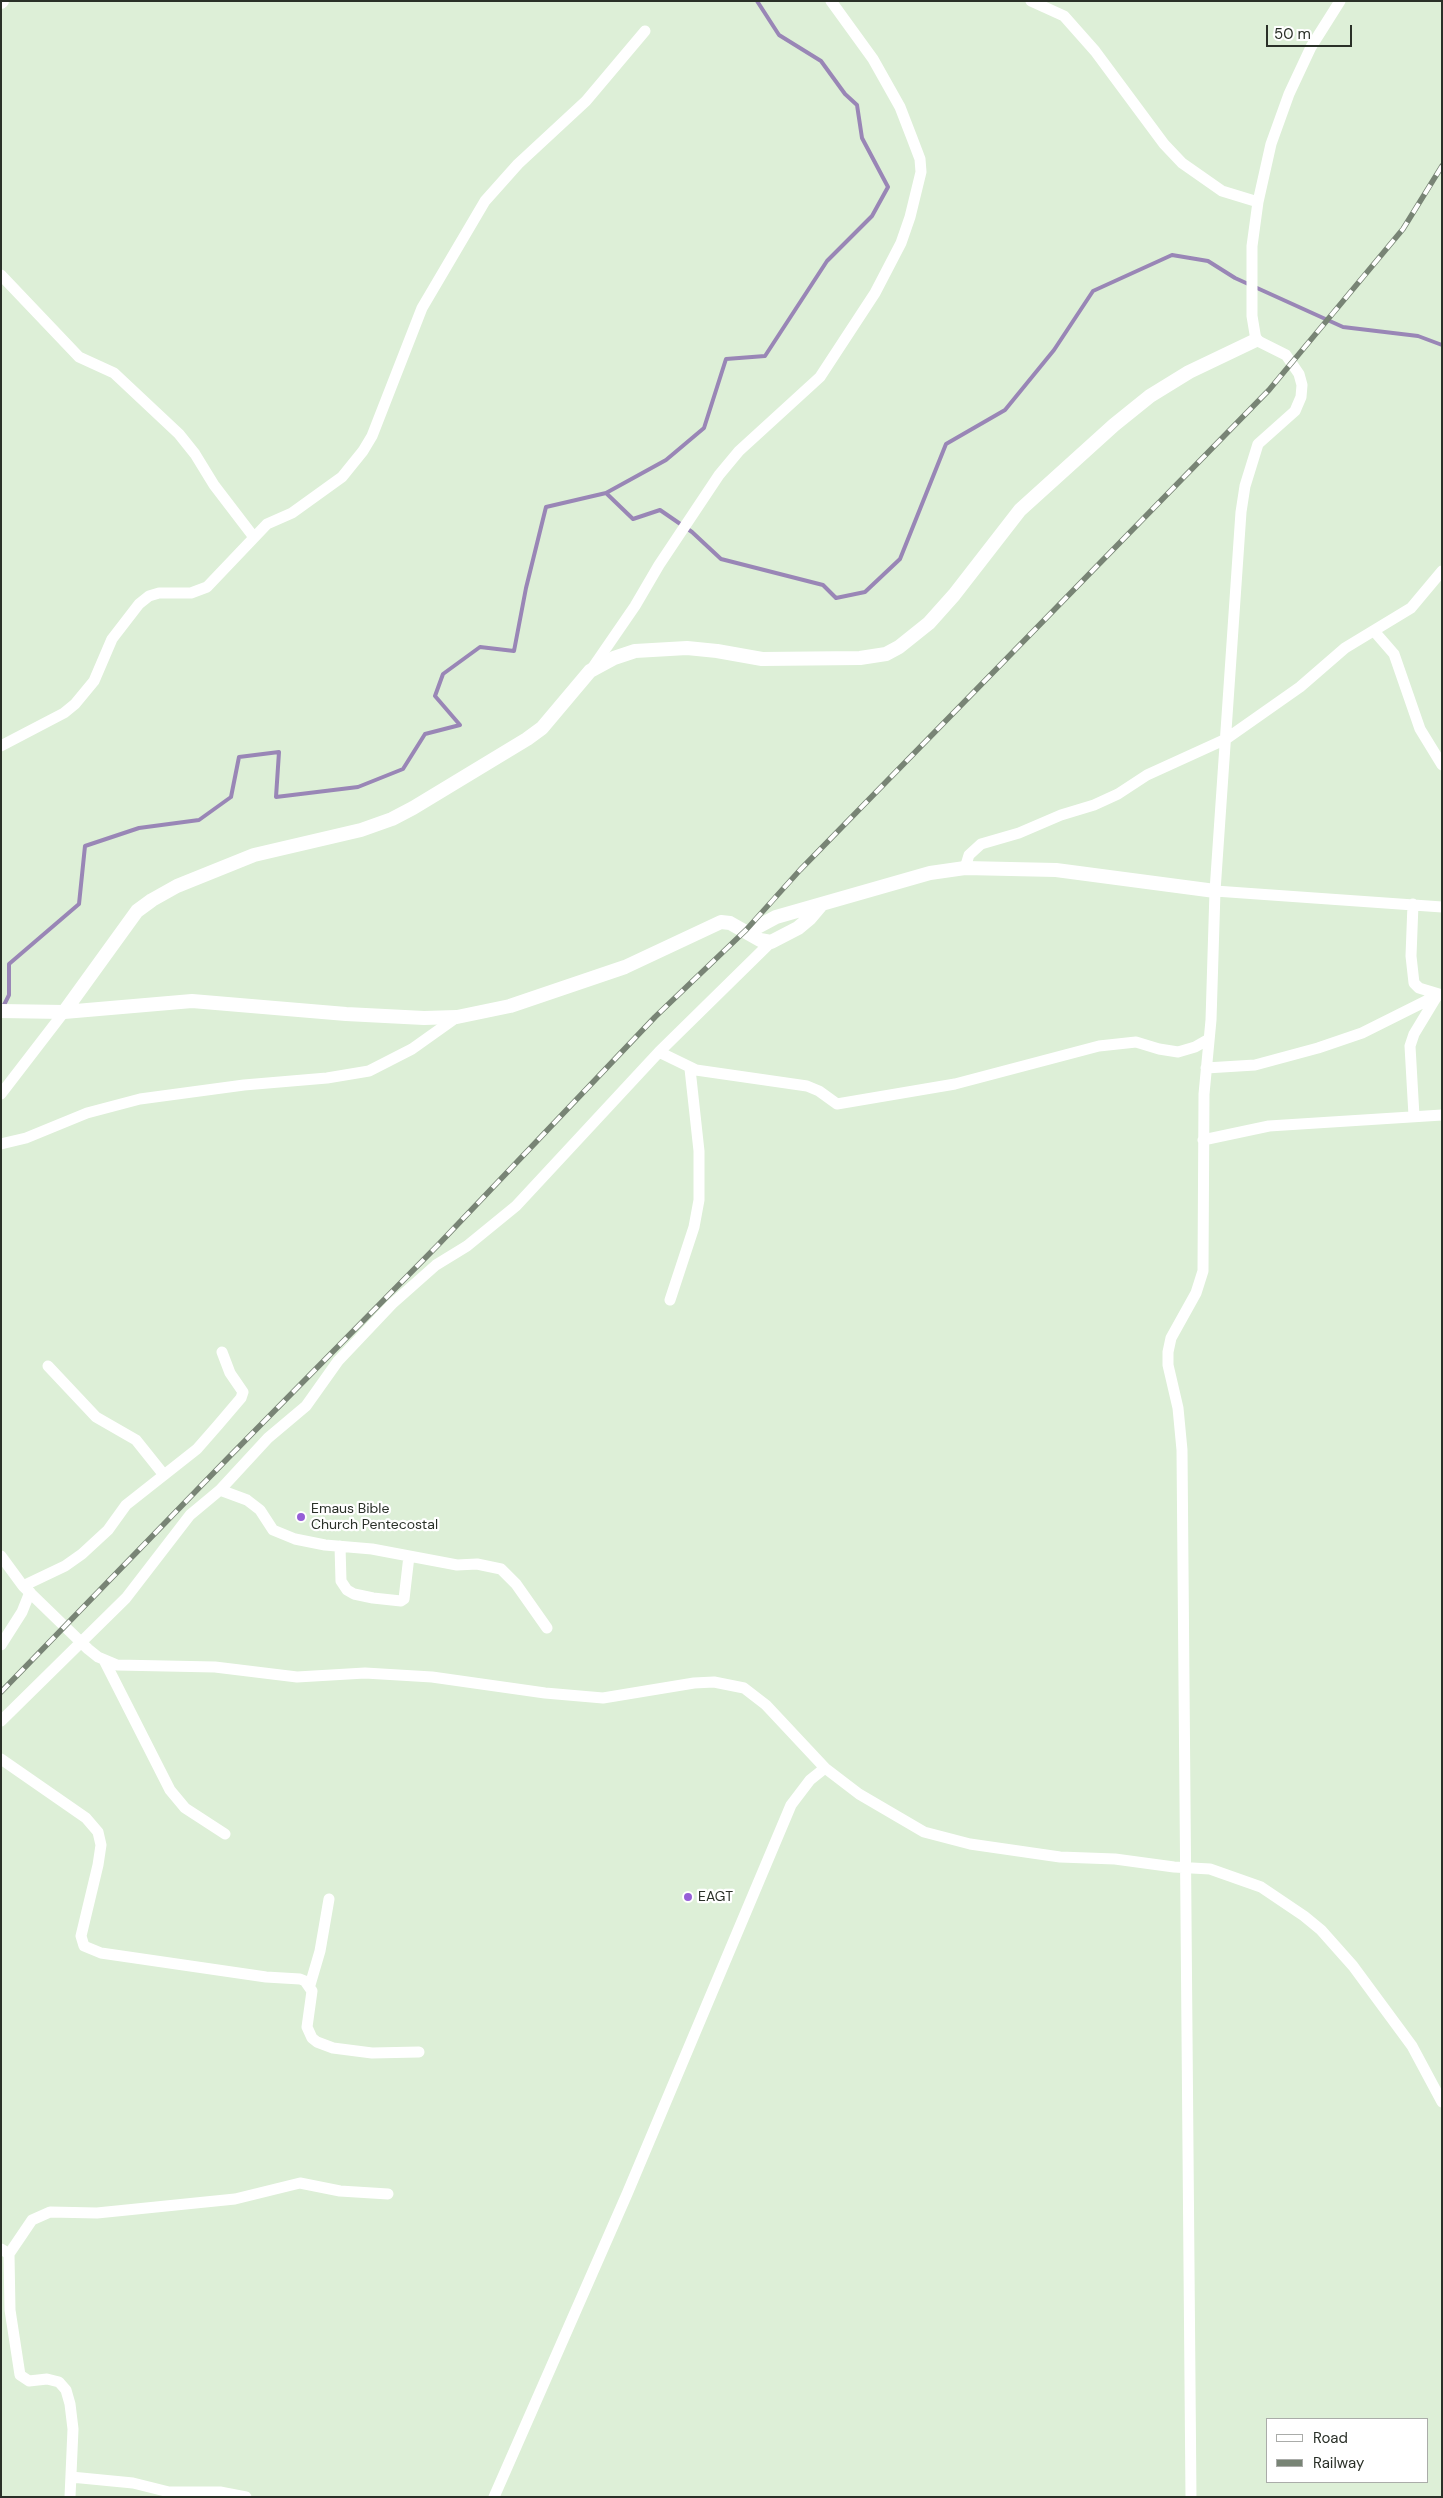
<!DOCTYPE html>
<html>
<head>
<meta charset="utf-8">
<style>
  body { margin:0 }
  #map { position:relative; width:1443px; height:2498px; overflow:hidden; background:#ddefd7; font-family:"DM Sans",sans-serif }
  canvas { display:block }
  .frame { position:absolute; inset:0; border:2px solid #2a3028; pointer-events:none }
  .legend { position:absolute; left:1266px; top:2418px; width:162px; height:65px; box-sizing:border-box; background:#fff; border:1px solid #aaaca9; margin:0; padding:6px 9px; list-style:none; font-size:15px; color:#2a3028 }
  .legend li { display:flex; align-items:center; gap:10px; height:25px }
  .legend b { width:25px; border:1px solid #aaaca9 }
  .scale { position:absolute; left:1266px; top:25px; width:86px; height:22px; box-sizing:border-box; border:2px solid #2a3028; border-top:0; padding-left:6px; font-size:15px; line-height:18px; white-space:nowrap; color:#2a3028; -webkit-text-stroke:4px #fff; paint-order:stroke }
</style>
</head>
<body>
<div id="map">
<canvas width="1443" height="2498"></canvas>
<div class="frame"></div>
<ul class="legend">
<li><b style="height:6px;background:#fff"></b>Road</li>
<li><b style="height:6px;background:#788475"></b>Railway</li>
</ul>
<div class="scale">50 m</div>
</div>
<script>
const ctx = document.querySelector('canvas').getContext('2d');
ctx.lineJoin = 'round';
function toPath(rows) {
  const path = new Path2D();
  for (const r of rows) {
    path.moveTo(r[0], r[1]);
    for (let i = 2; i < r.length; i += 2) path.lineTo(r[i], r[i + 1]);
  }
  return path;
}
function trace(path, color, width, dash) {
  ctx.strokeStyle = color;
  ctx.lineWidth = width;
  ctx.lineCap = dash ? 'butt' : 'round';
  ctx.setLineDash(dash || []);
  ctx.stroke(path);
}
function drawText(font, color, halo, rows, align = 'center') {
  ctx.font = font + ' "DM Sans",sans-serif';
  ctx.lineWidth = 4.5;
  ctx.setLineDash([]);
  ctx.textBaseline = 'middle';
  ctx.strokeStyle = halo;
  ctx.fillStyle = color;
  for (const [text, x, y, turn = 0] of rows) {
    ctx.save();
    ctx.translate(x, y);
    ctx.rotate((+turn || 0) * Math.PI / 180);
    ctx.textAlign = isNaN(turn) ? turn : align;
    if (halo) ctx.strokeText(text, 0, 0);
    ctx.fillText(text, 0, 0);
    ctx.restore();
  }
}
const stream = toPath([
  [606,493,633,519,660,510,692,532,721,559,823,585,836,598,865,592,900,559,946,444,1005,410,1054,350,1093,291,1172,255,1208,261,1235,278,1343,327,1418,336,1442,345],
  [2,1009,9,995,9,964,79,904,85,846,139,828,199,820,231,797,239,757,279,752,276,797,358,787,403,769,425,734,460,725,435,696,443,674,480,647,514,651,526,588,546,507,606,493,666,460,704,428,726,359,765,356,827,261,872,216,888,187,862,138,857,105,845,94,821,61,779,35,757,1]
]);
const minor = toPath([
  [1031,1,1064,16,1095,51,1164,144,1182,163,1222,191,1258,202],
  [1,275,79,357,114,373,179,434,195,454,214,485,253,536],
  [1374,631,1394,654,1420,729,1442,765],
  [591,670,635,606,659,565,719,475,739,451,820,377,875,293,901,243,910,217,921,172,920,159,912,138,900,107,873,59,831,1],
  [1,746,64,713,75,704,94,681,112,639,139,604,149,596,159,593,191,593,207,587,267,524,292,513,342,477,363,451,372,436,422,308,485,201,518,164,586,101,645,31],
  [965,868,969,855,981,844,1019,833,1061,815,1094,805,1118,794,1147,775,1226,739,1300,687,1345,648,1411,608,1442,571],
  [1215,891,1442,907],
  [1413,904,1411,956,1414,983,1419,988,1442,995],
  [659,1052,696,1070,807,1086,819,1091,837,1104,955,1084,1099,1046,1136,1042,1159,1049,1178,1052,1195,1047,1209,1039],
  [1206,1068,1255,1065,1318,1048,1362,1033,1438,995],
  [1,1094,64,1012],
  [1414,1116,1410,1046,1414,1034,1437,996],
  [1203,1140,1269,1126,1442,1115],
  [1,1144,26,1138,87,1113,140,1099,244,1085,327,1078,369,1071,412,1049,457,1017],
  [670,1300,694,1227,699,1200,699,1151,690,1069],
  [48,1366,96,1417,136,1440,164,1475],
  [220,1490,247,1500,260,1510,273,1530,295,1539,325,1545,372,1549,457,1565,477,1564,501,1569,516,1584,547,1628],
  [340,1546,341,1581,347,1590,354,1594,373,1598,401,1601,404,1599,409,1556],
  [1,1556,23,1586,88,1649,98,1657,117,1665,215,1667,297,1677,365,1673,432,1677,545,1693,603,1698,694,1683,714,1682,744,1688,766,1705,825,1768,859,1794,924,1832,970,1844,1060,1857,1115,1859,1174,1867,1210,1869,1261,1887,1304,1916,1321,1930,1353,1966,1412,2046,1442,2102],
  [23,1586,65,1566,82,1554,108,1530,126,1505,197,1449,218,1425,241,1398,243,1392,230,1373,222,1352],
  [1,1645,22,1612,30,1592],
  [104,1660,170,1790,185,1808,225,1834],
  [1,1721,126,1598,190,1515,220,1490,268,1438,306,1406,338,1361,392,1304,436,1265,467,1246,516,1206,659,1052,771,942],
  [1,1759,86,1818,98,1832,101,1845,98,1865,81,1936,84,1946,101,1953,266,1977,300,1979,305,1981,312,1991,307,2027,312,2038,317,2042,333,2048,372,2053,419,2052],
  [310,1985,320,1951,329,1899],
  [1,2249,9,2254,10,2310,20,2375,29,2381,47,2379,59,2382,66,2390,70,2404,73,2429,70,2497],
  [9,2254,32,2220,50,2212,97,2213,235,2199,300,2183,340,2191,388,2194],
  [71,2477,133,2483,169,2492,220,2492,246,2497],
  [494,2497,627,2194,791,1805,810,1780,825,1768],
  [1191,2497,1182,1450,1178,1408,1168,1365,1168,1352,1171,1338,1196,1293,1203,1271,1204,1094,1211,1020,1215,891,1241,512,1245,486,1258,444,1295,411,1301,397,1302,385,1299,374,1286,355,1256,340,1252,316,1252,246,1258,202,1271,144,1289,94,1311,47,1340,1]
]);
const tertiary = toPath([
  [1,2,2,1],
  [748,932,776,917,930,873,965,868,1056,870,1215,891],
  [1,1011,64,1012,192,1001,346,1014,424,1018,457,1017,510,1006,625,967,721,922,730,923,760,940,771,942,798,928,810,918,821,905],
  [64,1012,137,911,152,900,177,886,254,855,361,830,392,819,413,808,527,739,542,728,590,671,614,658,635,651,687,648,717,651,762,659,860,658,886,654,899,647,929,623,954,595,1020,510,1114,425,1150,396,1189,372,1256,340]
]);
const rail = toPath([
  [1,1692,228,1458,438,1245,655,1017,746,930,800,870,1269,390,1403,229,1442,166]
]);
const markers = [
  [301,1517,5,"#965ed7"],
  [688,1897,5,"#965ed7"]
];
const poiNames = [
  ["Emaus Bible",311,1509],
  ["Church Pentecostal",311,1525],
  ["EAGT",698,1897]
];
trace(stream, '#9986b6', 4);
trace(minor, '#fff', 11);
trace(tertiary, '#fff', 14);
trace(rail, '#788475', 5.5);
trace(rail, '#fff', 4, [11]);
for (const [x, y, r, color] of markers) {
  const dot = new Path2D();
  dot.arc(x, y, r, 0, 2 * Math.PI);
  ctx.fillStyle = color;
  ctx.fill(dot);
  trace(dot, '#fff', 2);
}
drawText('14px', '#2a3028', '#fff', poiNames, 'left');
</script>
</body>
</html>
